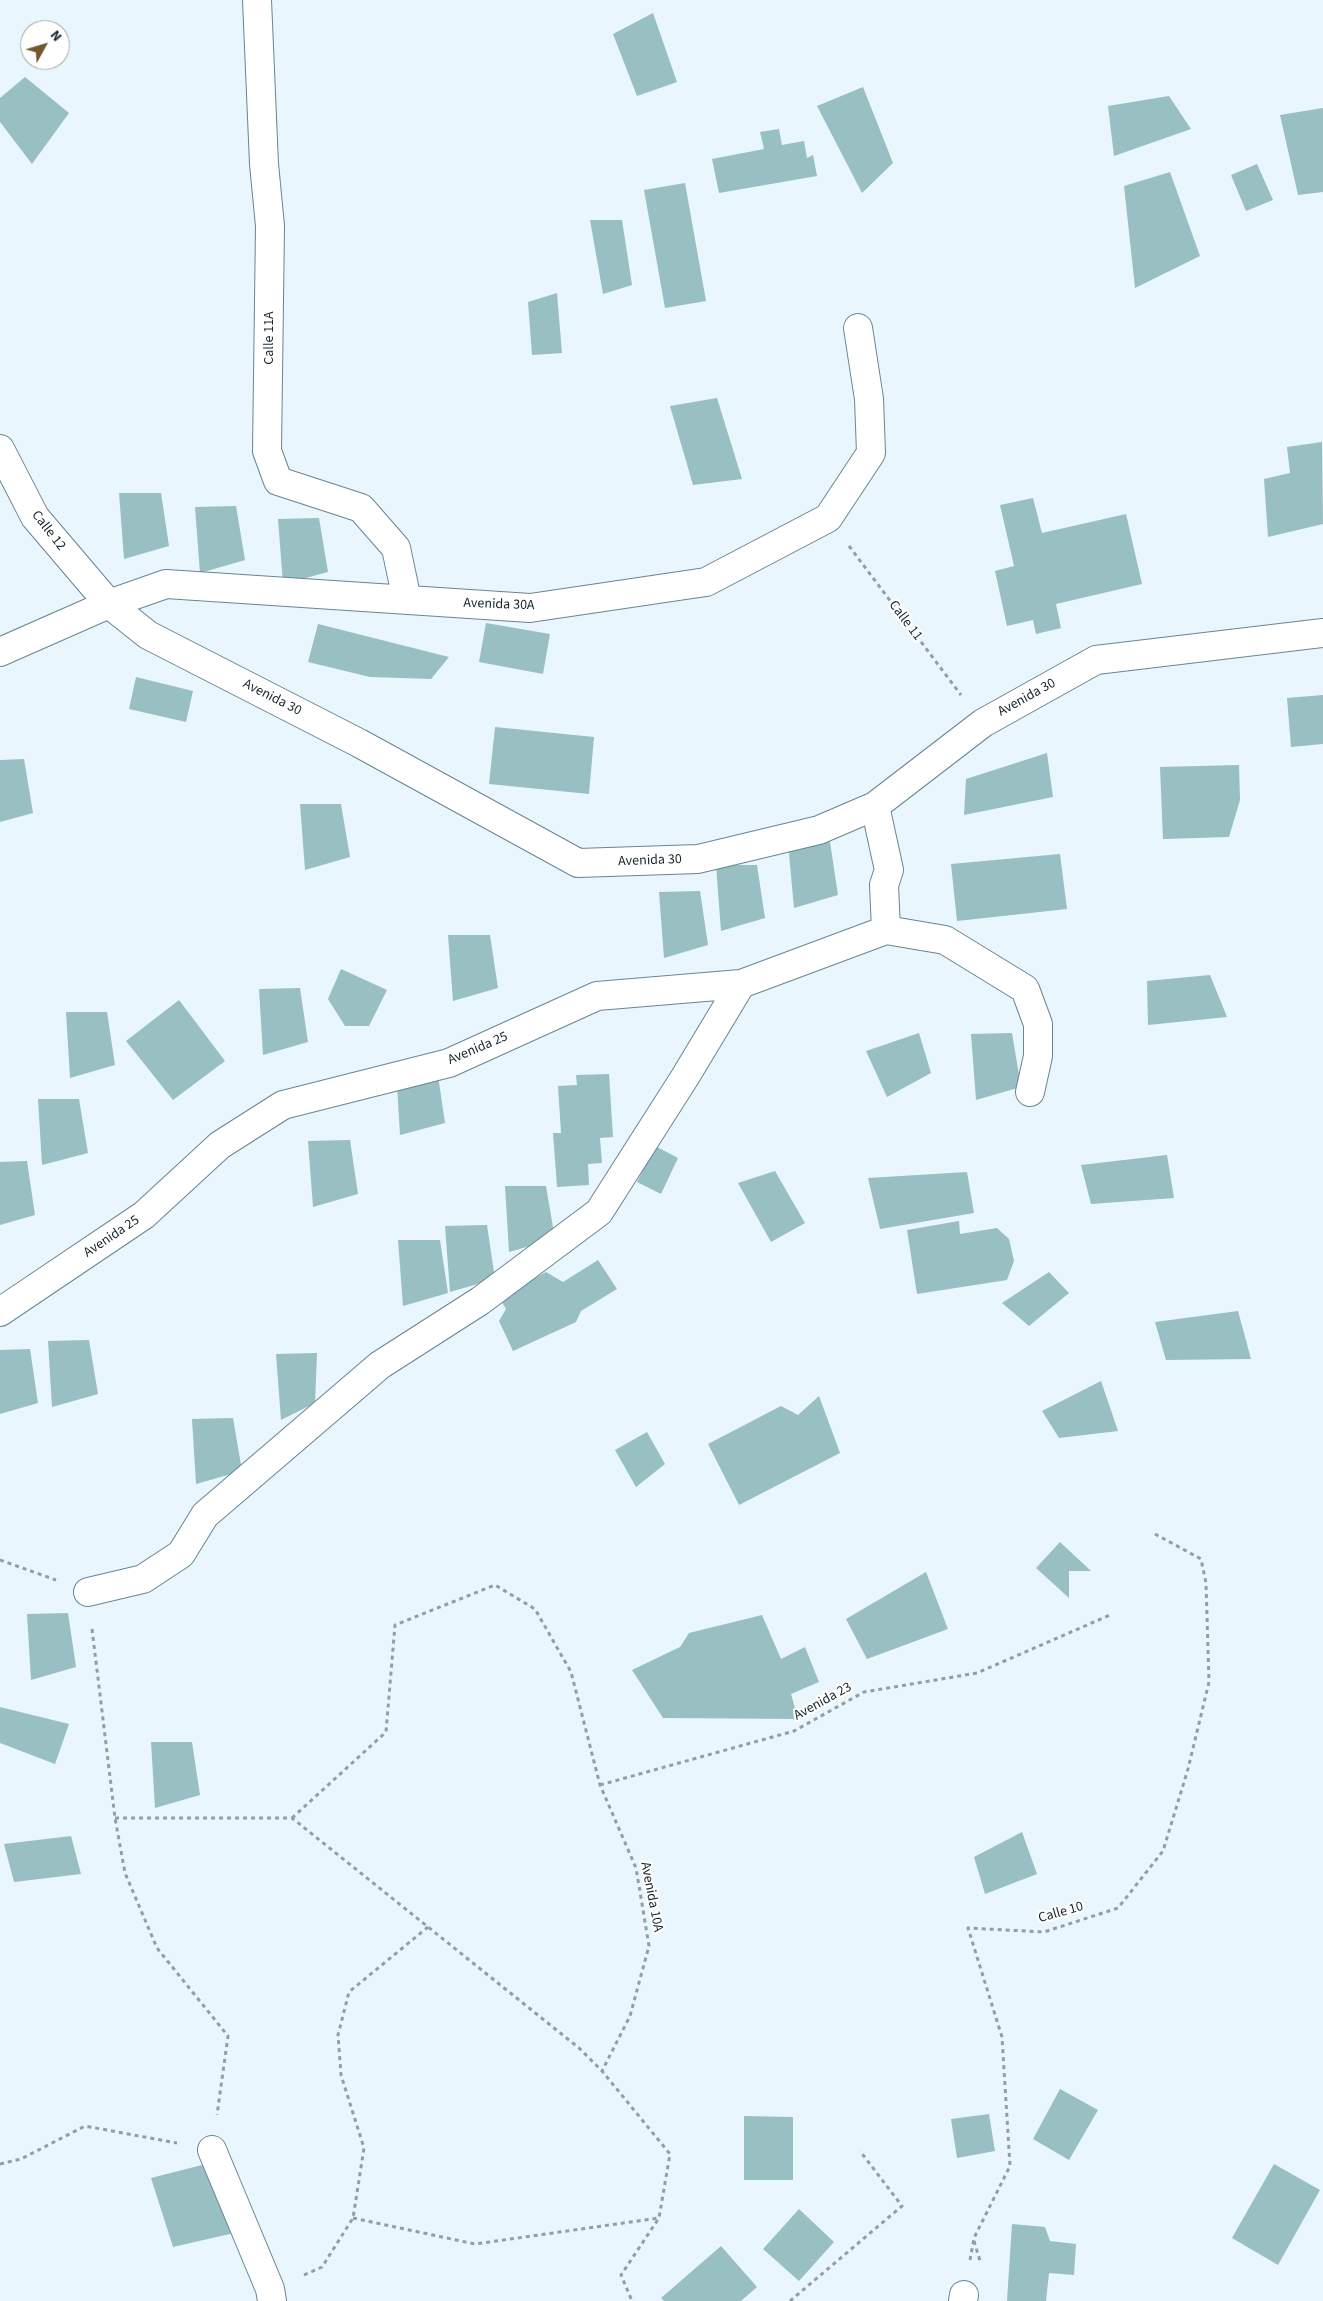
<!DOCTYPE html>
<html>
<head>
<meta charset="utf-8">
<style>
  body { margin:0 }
  #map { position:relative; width:1323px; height:2301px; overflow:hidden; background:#e9f6fd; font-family:"Source Sans 3",sans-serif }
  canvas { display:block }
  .north { position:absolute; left:20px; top:20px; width:50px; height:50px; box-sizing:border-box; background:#fff; border:1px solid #a2a7aa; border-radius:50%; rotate:51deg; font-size:14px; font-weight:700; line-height:20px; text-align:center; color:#17232a }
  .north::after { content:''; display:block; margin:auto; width:18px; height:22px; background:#75572b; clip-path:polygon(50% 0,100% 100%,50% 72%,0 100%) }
</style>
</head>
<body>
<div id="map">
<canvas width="1323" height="2301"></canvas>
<div class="north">N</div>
</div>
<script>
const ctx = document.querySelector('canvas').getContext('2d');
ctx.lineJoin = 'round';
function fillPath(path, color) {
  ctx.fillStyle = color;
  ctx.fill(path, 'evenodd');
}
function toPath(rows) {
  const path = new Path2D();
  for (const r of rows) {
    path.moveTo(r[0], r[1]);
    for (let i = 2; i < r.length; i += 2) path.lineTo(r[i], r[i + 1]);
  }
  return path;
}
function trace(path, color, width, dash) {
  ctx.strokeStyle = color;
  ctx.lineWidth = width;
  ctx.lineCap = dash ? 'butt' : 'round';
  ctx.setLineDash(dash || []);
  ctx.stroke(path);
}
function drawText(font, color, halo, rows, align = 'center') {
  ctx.font = font + ' "Source Sans 3",sans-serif';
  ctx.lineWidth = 4.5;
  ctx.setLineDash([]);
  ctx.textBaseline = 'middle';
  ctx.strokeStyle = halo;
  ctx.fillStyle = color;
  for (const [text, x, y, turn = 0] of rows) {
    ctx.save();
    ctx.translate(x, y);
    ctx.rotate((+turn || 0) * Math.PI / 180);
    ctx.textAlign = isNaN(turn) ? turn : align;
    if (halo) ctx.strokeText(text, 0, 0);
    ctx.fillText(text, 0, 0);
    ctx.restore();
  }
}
const building = toPath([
  [653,13,677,82,637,96,613,34],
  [25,77,69,113,32,164,0,122,0,98],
  [863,87,893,163,862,193,817,106],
  [1169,96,1191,129,1114,156,1108,106],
  [1323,108,1323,192,1298,195,1280,115],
  [779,129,782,145,804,141,807,158,813,155,817,176,719,193,712,159,764,149,760,132],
  [1257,164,1273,200,1246,211,1231,175],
  [1170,172,1200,256,1135,288,1124,186],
  [685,183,706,301,665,308,644,190],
  [590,220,622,220,632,285,603,294],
  [557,293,562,353,532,355,528,302],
  [717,398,742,479,693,485,670,406],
  [1322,442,1323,524,1268,537,1264,479,1290,473,1287,447],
  [119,493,161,493,169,546,124,559],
  [1033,498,1042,533,1126,514,1142,584,1056,604,1061,628,1036,634,1033,620,1007,626,995,571,1014,566,1000,505],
  [236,506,245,560,200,573,195,507],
  [319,518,328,572,283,584,278,519],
  [486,623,550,634,543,674,479,662],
  [318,624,449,657,431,679,370,677,308,662],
  [136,677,193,691,186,722,129,709],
  [1323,695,1323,744,1291,747,1287,698],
  [495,727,594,737,589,794,489,784],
  [1047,753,1053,797,964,815,966,779],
  [24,759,33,813,0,822,0,760],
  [1239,765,1240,800,1229,837,1163,839,1160,767],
  [300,804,341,804,350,857,305,870],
  [830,842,838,895,794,908,788,843],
  [1060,854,1067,909,957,921,951,864],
  [716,865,757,865,765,918,721,931],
  [700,891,708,945,664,958,659,892],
  [448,935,490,935,498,988,453,1001],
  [341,969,387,990,369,1026,345,1026,328,999],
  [1210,975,1227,1017,1148,1025,1147,981],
  [300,988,308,1042,263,1055,259,989],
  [179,1000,225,1061,173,1100,126,1041],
  [66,1012,107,1012,115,1065,70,1078],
  [919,1033,931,1073,887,1097,866,1051],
  [1012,1033,1021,1087,976,1100,971,1034],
  [396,1069,437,1069,445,1123,400,1135],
  [609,1074,613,1137,600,1138,602,1163,588,1164,589,1185,557,1187,553,1133,561,1133,558,1086,577,1085,576,1075],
  [38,1099,79,1099,88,1153,42,1165],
  [350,1140,358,1194,313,1207,308,1141],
  [655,1146,678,1158,661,1194,637,1182],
  [1167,1155,1174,1198,1091,1204,1081,1165],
  [27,1161,35,1215,0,1225,0,1162],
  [775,1171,805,1223,771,1242,738,1183],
  [967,1172,974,1213,880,1229,868,1178],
  [505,1186,546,1186,555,1239,509,1252],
  [959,1221,960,1234,997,1228,1009,1239,1014,1261,1007,1280,917,1294,907,1230],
  [487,1225,495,1279,450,1292,445,1226],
  [398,1240,440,1240,448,1293,403,1306],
  [598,1260,617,1289,581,1311,576,1322,513,1351,499,1321,506,1309,499,1297,546,1272,563,1282],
  [1049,1272,1069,1293,1029,1326,1002,1303],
  [1238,1311,1251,1359,1166,1360,1155,1322],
  [89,1340,98,1394,52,1407,48,1341],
  [30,1349,38,1403,0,1414,0,1350],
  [317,1353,315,1403,281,1420,276,1354],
  [1101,1381,1118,1431,1059,1438,1042,1411],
  [819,1396,840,1453,739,1505,708,1444,781,1406,798,1415],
  [233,1418,242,1471,196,1484,192,1419],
  [647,1432,665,1464,636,1487,615,1450],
  [1060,1542,1091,1571,1069,1571,1069,1598,1036,1568],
  [926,1572,948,1629,867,1659,846,1619],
  [68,1613,76,1667,31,1680,27,1614],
  [762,1615,781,1659,805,1647,819,1682,791,1694,798,1719,663,1718,632,1670,680,1647,689,1633],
  [0,1707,69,1724,55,1764,0,1743],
  [151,1742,192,1742,200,1795,155,1808],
  [1022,1832,1037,1874,985,1894,974,1857],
  [71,1836,81,1874,14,1882,4,1844],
  [1060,2089,1098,2110,1069,2160,1033,2139],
  [989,2114,995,2151,957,2158,951,2119],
  [744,2116,793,2117,793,2180,744,2180],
  [206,2164,234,2233,173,2247,151,2178],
  [1274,2164,1320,2190,1278,2265,1232,2238],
  [799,2209,834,2242,799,2281,763,2249],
  [1012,2224,1045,2227,1050,2241,1076,2244,1074,2275,1049,2273,1046,2301,1007,2301],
  [721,2246,757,2287,741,2301,664,2301,661,2298]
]);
const path = toPath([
  [849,546,961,695],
  [0,1560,56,1580],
  [92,1629,115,1818,125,1873,157,1948,228,2036,217,2115],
  [600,1785,794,1731,864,1692,977,1673,1110,1615],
  [115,1818,292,1818,579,2048,602,2071,670,2154,659,2218,621,2275,632,2301],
  [292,1818,386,1732,395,1625,495,1585,535,1609,571,1672,600,1785,636,1868,649,1946,630,2016,602,2071],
  [0,2164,21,2159,85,2126,177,2143],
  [353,2218,475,2244,659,2218],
  [974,2241,981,2264],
  [970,2260,974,2238,1010,2166,1002,2037,968,1928,1044,1932,1118,1908,1163,1851,1188,1769,1209,1682,1206,1583,1201,1559,1155,1534],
  [304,2275,322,2267,353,2218,364,2148,341,2075,338,2035,349,1992,428,1927],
  [790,2301,902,2206,860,2151]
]);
const minor = toPath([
  [257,0,264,164,270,226,267,451,278,481,361,508,396,548,407,600],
  [0,449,35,517,109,604,148,635,359,743,578,863,698,859,819,830,875,806,983,723,1096,660,1323,633],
  [0,652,109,604,166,584,530,608,706,582,828,518,871,453,869,399,858,328],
  [875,806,889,870,884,885,886,930],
  [0,1312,144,1215,220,1145,283,1105,449,1063,597,996,741,984,886,930,945,940,1025,989,1038,1024,1038,1056,1030,1092],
  [88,1592,143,1579,181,1554,205,1515,380,1365,480,1301,599,1212,685,1077,741,984],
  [212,2150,270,2289,272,2301],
  [963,2301,964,2295]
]);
const streetNames = [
  ["Calle 11A",270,338,-90],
  ["Calle 12",48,531,52],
  ["Avenida 30A",499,605,2],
  ["Calle 11",905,621,53],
  ["Avenida 30",272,698,27],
  ["Avenida 30",1027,698,-29],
  ["Avenida 30",650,861,-2],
  ["Avenida 25",478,1049,-23],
  ["Avenida 25",112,1237,-34],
  ["Avenida 23",823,1702,-29],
  ["Avenida 10A",651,1897,79],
  ["Calle 10",1061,1913,-16]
];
fillPath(building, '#98bfc1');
trace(minor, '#688595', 30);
trace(path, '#929ea5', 3, [4, 4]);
trace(minor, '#fff', 28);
drawText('14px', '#17232a', '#fff', streetNames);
</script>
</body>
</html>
